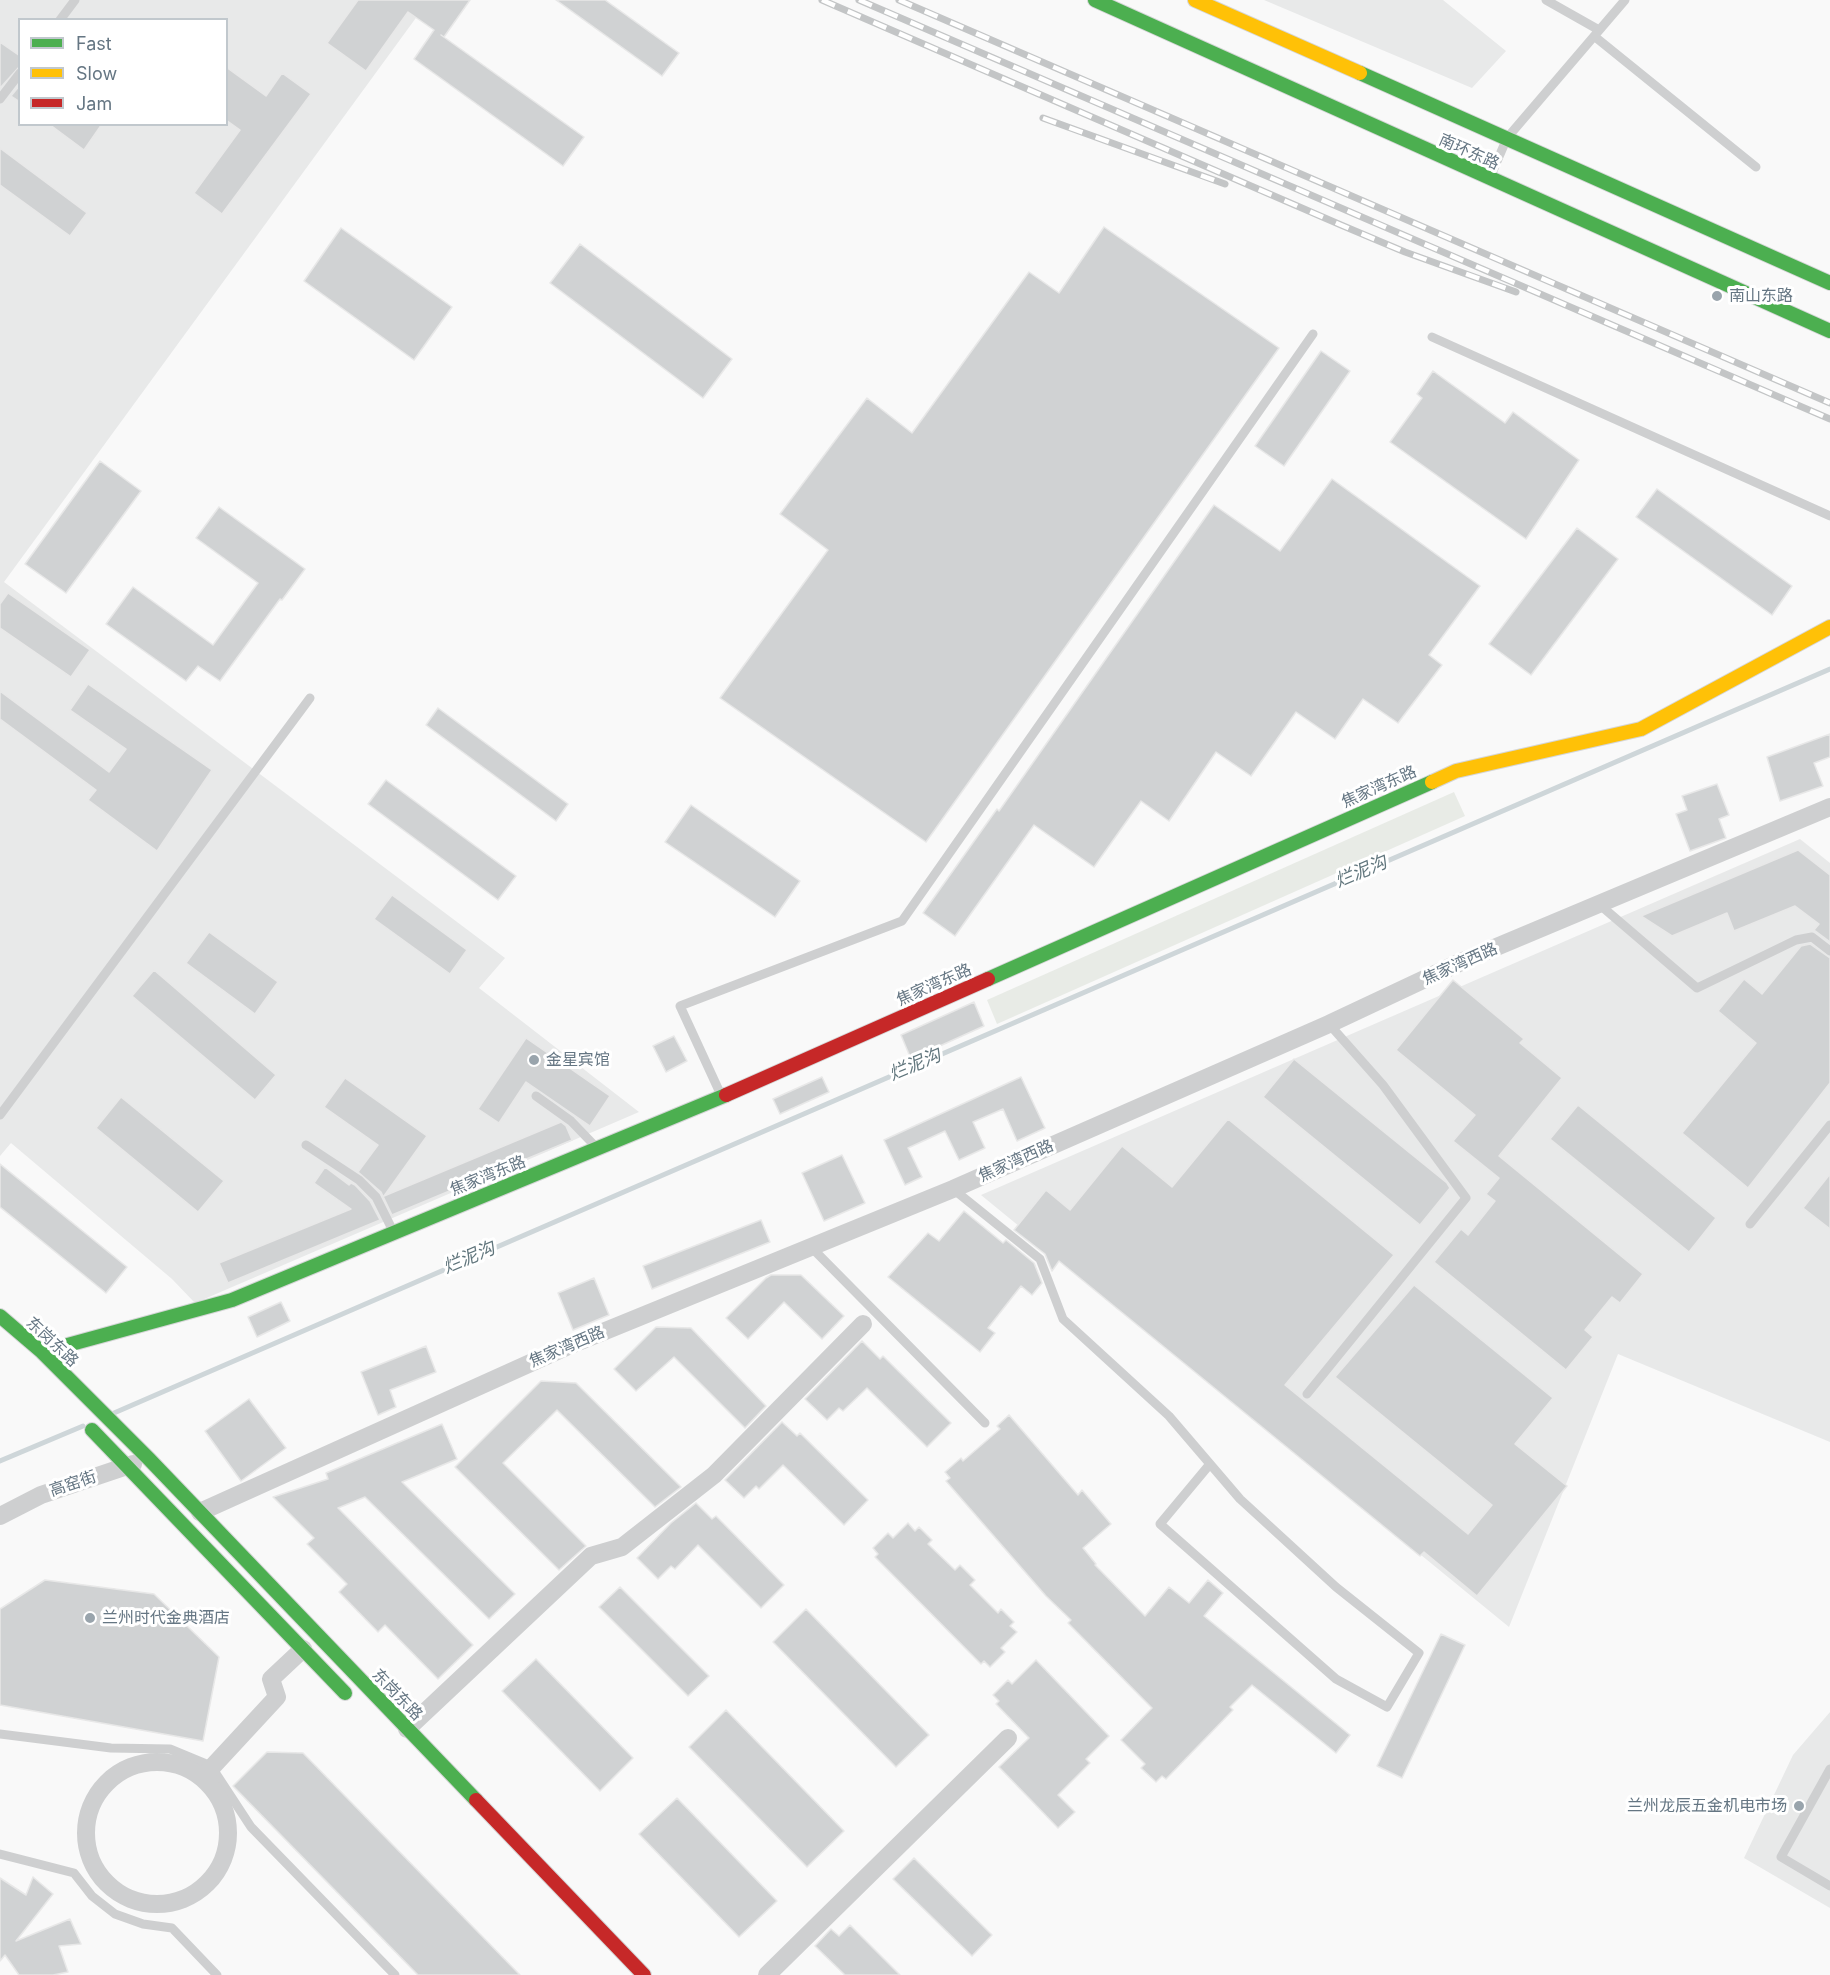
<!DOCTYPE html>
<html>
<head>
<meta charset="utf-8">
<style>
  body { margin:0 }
  #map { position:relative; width:1830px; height:1975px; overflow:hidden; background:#f9f9f9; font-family:Inter,sans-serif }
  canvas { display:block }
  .legend { position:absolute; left:18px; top:18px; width:210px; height:108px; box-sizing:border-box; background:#fff; border:2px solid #c1c8cd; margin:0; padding:8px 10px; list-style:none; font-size:18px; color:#657683 }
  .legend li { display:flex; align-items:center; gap:12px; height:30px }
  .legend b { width:30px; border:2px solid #c1c8cd }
</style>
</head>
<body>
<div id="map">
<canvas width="1830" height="1975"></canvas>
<ul class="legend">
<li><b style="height:8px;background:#4caf50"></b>Fast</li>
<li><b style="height:8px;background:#ffc107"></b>Slow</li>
<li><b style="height:8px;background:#c62828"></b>Jam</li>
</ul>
</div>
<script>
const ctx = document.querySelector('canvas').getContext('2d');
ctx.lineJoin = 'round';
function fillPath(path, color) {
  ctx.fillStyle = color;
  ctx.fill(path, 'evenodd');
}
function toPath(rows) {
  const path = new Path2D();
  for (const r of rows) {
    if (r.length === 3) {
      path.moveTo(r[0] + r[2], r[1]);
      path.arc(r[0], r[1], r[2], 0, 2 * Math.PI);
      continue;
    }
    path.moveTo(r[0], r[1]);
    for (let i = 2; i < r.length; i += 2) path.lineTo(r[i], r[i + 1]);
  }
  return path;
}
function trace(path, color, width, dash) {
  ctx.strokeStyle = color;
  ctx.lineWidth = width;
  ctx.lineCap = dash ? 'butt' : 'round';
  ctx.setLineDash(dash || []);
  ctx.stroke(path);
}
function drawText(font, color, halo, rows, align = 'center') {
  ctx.font = font + ' Inter,"Noto Sans SC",sans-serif';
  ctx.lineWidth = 6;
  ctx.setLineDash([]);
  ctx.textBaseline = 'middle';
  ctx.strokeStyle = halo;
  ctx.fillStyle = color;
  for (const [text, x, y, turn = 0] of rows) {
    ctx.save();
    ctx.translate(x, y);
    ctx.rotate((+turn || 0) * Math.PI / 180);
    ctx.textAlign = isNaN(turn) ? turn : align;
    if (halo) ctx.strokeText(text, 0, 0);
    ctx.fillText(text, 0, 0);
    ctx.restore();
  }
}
const built = toPath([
  [0,0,429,0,4,582,505,958,479,988,639,1112,195,1303,172,1279,11,1143,0,1156],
  [20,20,226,20,226,124,20,124],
  [1264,0,1443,0,1506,51,1472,88],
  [1800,839,1830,863,1830,1442,1618,1354,1509,1627,981,1195],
  [1830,1712,1830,1908,1744,1858,1793,1755]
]);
const green = toPath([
  [1454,792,1465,816,997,1024,987,1000]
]);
const stream = toPath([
  [114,1413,1830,669],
  [0,1461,83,1426]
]);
const building = toPath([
  [358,0,470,0,444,37,441,35,584,137,563,166,414,59,434,30,408,12,366,71,327,43,358,0],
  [556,0,605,0,679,53,662,76,556,0],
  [0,42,20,56,20,66,0,88,0,42],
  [226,67,266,96,282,73,311,94,222,214,194,193,240,130,226,120,226,67],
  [20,85,20,102,11,96,20,85],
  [49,124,102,124,84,150,49,124],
  [0,148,87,213,70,236,0,185,0,148],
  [1104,227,1279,348,926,842,720,698,828,550,780,514,867,398,912,433,1029,272,1059,293,1104,227],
  [341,228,452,307,414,360,304,281,341,228],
  [580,244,732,359,703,398,550,283,580,244],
  [1321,351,1350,371,1284,466,1255,446,1321,351],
  [1433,371,1505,423,1513,412,1579,460,1526,539,1390,442,1422,398,1417,394,1433,371],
  [100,461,141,491,66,593,25,564,100,461],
  [1332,479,1480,586,1429,655,1442,665,1398,723,1363,699,1335,739,1296,712,1251,776,1216,752,1169,821,1141,801,1094,867,1034,825,955,936,923,913,997,809,999,811,1214,505,1280,551,1332,479],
  [1657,489,1792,586,1772,615,1636,517,1657,489],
  [219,507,305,569,282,600,280,599,220,681,198,666,186,681,106,624,133,587,213,645,258,583,196,538,219,507],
  [1577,528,1618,559,1531,675,1489,644,1577,528],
  [8,593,90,650,71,677,0,628,0,604,8,593],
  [88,684,212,770,157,851,88,800,96,790,0,719,0,691,109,772,126,749,70,710,88,684],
  [438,708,568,804,556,821,426,725,438,708],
  [1830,734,1830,757,1814,763,1823,786,1780,801,1767,757,1830,734],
  [386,780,516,876,498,900,368,804,386,780],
  [1717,784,1729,815,1719,819,1726,838,1690,851,1676,814,1687,810,1682,796,1717,784],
  [691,805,800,881,775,917,665,842,691,805],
  [1798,850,1830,875,1830,942,1814,930,1819,924,1795,906,1734,931,1727,913,1672,936,1641,916,1798,850],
  [392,895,467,950,450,974,374,919,392,895],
  [209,932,278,982,255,1014,186,963,209,932],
  [1810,944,1830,958,1830,1083,1748,1188,1682,1133,1756,1043,1718,1011,1744,979,1762,994,1801,946,1810,944],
  [154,970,276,1075,255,1100,132,996,154,970],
  [1453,980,1524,1039,1520,1043,1562,1078,1499,1156,1643,1274,1620,1303,1612,1297,1585,1330,1593,1337,1566,1370,1434,1262,1461,1229,1468,1235,1495,1201,1486,1194,1499,1178,1453,1141,1475,1115,1396,1050,1453,980],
  [974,1002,984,1026,911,1059,901,1035,974,1002],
  [674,1036,687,1061,666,1072,653,1046,674,1036],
  [526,1038,610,1096,590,1126,526,1082,499,1123,478,1109,526,1038],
  [1294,1059,1447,1183,1450,1188,1420,1225,1263,1097,1294,1059],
  [822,1077,829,1092,780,1114,773,1099,822,1077],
  [1021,1077,1045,1128,1017,1141,1003,1109,973,1122,985,1148,959,1160,945,1131,908,1148,922,1177,905,1185,884,1140,1021,1077],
  [345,1078,427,1136,384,1196,561,1122,566,1126,572,1140,392,1215,381,1192,358,1172,378,1145,324,1107,345,1078],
  [121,1097,224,1181,198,1212,96,1128,121,1097],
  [1578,1105,1716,1218,1689,1252,1550,1139,1578,1105],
  [1228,1119,1394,1255,1285,1385,1468,1534,1492,1505,1335,1377,1414,1285,1553,1398,1515,1444,1567,1486,1477,1596,1424,1552,1420,1556,1059,1261,1052,1271,1045,1254,1014,1230,1046,1190,1070,1210,1122,1146,1172,1187,1228,1119],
  [842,1155,865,1203,824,1221,802,1173,842,1155],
  [0,1164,127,1267,106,1293,0,1207,0,1164],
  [325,1167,349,1185,351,1183,355,1185,370,1201,380,1220,228,1283,219,1263,351,1209,314,1183,325,1167],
  [1830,1174,1830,1229,1803,1208,1830,1174],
  [964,1211,1003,1243,1006,1240,1034,1263,1042,1283,1032,1295,1021,1286,988,1328,995,1333,980,1352,888,1277,928,1233,939,1241,964,1211],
  [761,1220,770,1242,652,1289,643,1266,761,1220],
  [771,1275,801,1275,844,1316,822,1339,784,1302,748,1339,726,1318,766,1278,771,1275],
  [594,1278,609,1315,573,1330,558,1293,594,1278],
  [281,1302,290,1321,257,1337,248,1317,281,1302],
  [656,1327,691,1328,766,1406,745,1428,674,1357,636,1391,614,1369,656,1327],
  [862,1341,880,1359,883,1356,951,1423,927,1447,867,1388,843,1411,839,1408,827,1420,805,1399,862,1341],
  [426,1346,436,1372,390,1390,396,1407,378,1415,361,1372,426,1346],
  [541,1381,576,1383,681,1487,655,1507,557,1410,503,1463,586,1546,559,1570,455,1467,541,1381],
  [249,1399,286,1448,241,1481,205,1431,249,1399],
  [1009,1415,1078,1495,1082,1490,1111,1524,1083,1548,1096,1564,1095,1565,1145,1616,1169,1587,1189,1603,1208,1580,1223,1593,1204,1616,1350,1735,1336,1753,1252,1685,1230,1707,1233,1710,1166,1779,1162,1776,1156,1782,1141,1768,1145,1764,1121,1740,1152,1708,1068,1623,1071,1620,1046,1596,946,1481,950,1478,945,1472,961,1458,963,1461,1000,1429,997,1426,1009,1415],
  [782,1422,797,1436,800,1433,868,1500,844,1525,783,1465,759,1489,756,1486,744,1498,725,1480,782,1422],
  [442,1424,457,1459,402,1482,515,1594,489,1619,365,1497,338,1508,473,1645,438,1679,385,1625,378,1632,339,1592,347,1584,307,1544,314,1538,273,1497,328,1479,326,1473,442,1424],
  [696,1503,712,1519,716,1516,784,1585,761,1608,698,1545,675,1569,671,1566,658,1579,637,1558,671,1523,696,1503],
  [908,1523,915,1531,919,1527,932,1540,928,1544,955,1570,960,1565,975,1580,970,1585,998,1613,1001,1609,1014,1622,1010,1626,1017,1632,1001,1648,1005,1652,990,1667,984,1661,981,1664,875,1557,878,1554,873,1548,888,1533,893,1538,908,1523],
  [45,1580,154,1594,219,1657,203,1741,0,1705,0,1609,45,1580],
  [620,1587,709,1676,688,1696,599,1607,620,1587],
  [806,1609,929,1735,896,1767,773,1642,806,1609],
  [1441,1634,1465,1645,1402,1778,1377,1766,1441,1634],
  [536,1659,633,1758,600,1791,502,1691,536,1659],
  [1036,1660,1109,1736,1086,1759,1090,1763,1058,1795,1075,1812,1058,1828,999,1767,1029,1738,996,1704,999,1701,993,1695,1008,1680,1012,1684,1036,1660],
  [726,1710,844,1831,807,1867,689,1747,726,1710],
  [267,1752,303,1753,520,1975,418,1975,233,1786,267,1752],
  [677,1798,777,1901,739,1937,639,1834,677,1798],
  [914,1858,992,1935,972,1956,893,1879,914,1858],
  [33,1877,53,1894,16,1941,70,1919,81,1944,59,1946,68,1972,53,1975,19,1975,5,1955,0,1961,0,1878,26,1895,33,1877],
  [850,1925,900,1975,845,1975,815,1946,831,1929,839,1936,850,1925]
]);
const lane = toPath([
  [1546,0,1599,30],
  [60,20,75,0],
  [1594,36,1756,167],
  [0,99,20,73],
  [1492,173,1507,138,1625,0],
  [1432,337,1830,516],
  [1600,905,1697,988,1796,940,1812,937,1830,951],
  [721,1095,680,1006,902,921,1313,334],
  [536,1096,571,1121,596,1147],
  [0,1115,310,698],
  [306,1145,359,1180,376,1197,393,1231],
  [953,1189,1040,1259,1063,1319,1169,1416,1240,1499,1336,1587,1419,1653,1387,1707,1336,1679,1160,1524,1210,1464],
  [1750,1224,1830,1125],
  [811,1247,985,1423],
  [1307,1394,1466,1198,1383,1085,1329,1024],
  [0,1734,111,1748,170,1749,211,1766,251,1827,395,1975],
  [1830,1769,1781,1857,1830,1886],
  [0,1854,74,1873,92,1896,115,1914,143,1924,172,1928,217,1975]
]);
const street = toPath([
  [200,1512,566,1347,953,1189,1329,1024,1463,961,1830,807],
  [0,1516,41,1495,133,1464],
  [407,1729,591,1556,622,1547,714,1475,863,1324],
  [157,1833,71],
  [202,1778,277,1697,271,1679,303,1649],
  [767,1975,1008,1738]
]);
const fast = toPath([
  [1095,0,1830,331],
  [1360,73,1830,283],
  [988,979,1432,782],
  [0,1316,42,1352,149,1459,476,1800],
  [42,1352,232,1300,726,1095],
  [92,1430,345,1693]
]);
const slow = toPath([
  [1195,0,1360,73],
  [1432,782,1456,771,1641,729,1830,627]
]);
const jam = toPath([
  [726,1095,988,979],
  [476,1800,644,1975]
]);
const rail = toPath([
  [822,0,1341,225,1405,252,1516,292],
  [859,0,1830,419],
  [899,0,1830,403],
  [1043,118,1225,184]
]);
const markers = [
  [1717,296,6,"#99a4ac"],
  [534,1060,6,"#99a4ac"],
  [90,1618,6,"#99a4ac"],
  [1799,1806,6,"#99a4ac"]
];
const streetNames = [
  ["南环东路",1469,152,24],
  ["焦家湾东路",1379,787,-24],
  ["焦家湾西路",1460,964,-24],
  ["焦家湾东路",934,985,-24],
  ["焦家湾西路",1016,1161,-24],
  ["焦家湾东路",488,1176,-22],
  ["东岗东路",52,1342,43],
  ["焦家湾西路",567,1347,-23],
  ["高窑街",73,1484,-19],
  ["东岗东路",397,1695,46]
];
const poiNames = [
  ["南山东路",1729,296],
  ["金星宾馆",546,1060],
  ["兰州时代金典酒店",102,1618],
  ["兰州龙辰五金机电市场",1787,1806,"right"]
];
const waterNames = [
  ["烂泥沟",1361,872,-23],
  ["烂泥沟",915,1065,-23],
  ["烂泥沟",469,1258,-23]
];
fillPath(built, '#e8e9e9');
fillPath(green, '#e8ebe6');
trace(stream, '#ced6d9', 5);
fillPath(building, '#d0d2d3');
trace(building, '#e8e8e8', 1.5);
trace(fast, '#d5d6d7', 16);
trace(slow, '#d5d6d7', 16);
trace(jam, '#d5d6d7', 16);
trace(lane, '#cecfd0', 9);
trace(street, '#cecfd0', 18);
trace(fast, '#4caf50', 14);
trace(slow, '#ffc107', 14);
trace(jam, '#c62828', 14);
trace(rail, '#c3c5c6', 7);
trace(rail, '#fff', 4.5, [14]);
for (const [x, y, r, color] of markers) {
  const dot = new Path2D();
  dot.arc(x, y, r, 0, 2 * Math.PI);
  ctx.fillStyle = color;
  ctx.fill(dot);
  trace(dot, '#fff', 2);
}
drawText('16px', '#657683', '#fff', streetNames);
drawText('16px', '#657683', '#fff', poiNames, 'left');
drawText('italic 18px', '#60757c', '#fff', waterNames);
</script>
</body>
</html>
